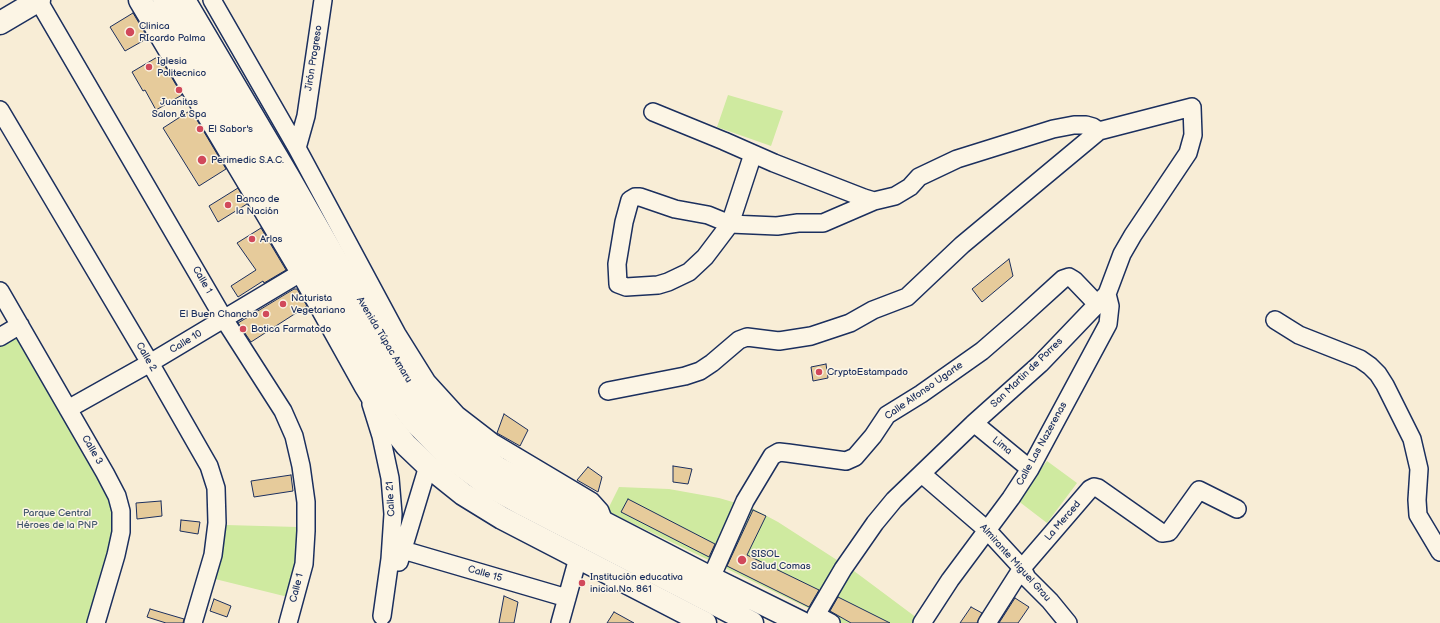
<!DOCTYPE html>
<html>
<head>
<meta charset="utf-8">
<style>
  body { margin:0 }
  canvas { display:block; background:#f8edd6 }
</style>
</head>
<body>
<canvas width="1440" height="623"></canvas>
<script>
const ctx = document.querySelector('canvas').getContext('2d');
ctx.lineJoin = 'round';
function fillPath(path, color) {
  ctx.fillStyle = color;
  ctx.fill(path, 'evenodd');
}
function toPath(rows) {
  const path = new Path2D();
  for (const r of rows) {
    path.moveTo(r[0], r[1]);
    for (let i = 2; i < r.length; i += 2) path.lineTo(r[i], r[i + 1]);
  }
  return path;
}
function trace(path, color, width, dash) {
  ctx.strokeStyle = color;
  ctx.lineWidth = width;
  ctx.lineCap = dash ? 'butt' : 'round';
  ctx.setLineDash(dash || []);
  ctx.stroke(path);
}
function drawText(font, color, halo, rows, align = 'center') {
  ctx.font = font + ' "Balsamiq Sans",sans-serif';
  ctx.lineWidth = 3;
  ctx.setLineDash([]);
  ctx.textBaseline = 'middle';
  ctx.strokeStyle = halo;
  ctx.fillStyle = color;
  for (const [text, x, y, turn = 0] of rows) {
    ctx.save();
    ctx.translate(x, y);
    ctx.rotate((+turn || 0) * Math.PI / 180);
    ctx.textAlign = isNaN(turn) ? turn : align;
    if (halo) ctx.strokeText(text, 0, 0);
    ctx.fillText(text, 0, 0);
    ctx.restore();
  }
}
const green = toPath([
  [728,95,783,111,771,146,717,127],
  [18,333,99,474,115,510,111,550,87,623,0,623,0,343],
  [1047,461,1077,483,1047,523,1017,500],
  [619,487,669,489,719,498,750,507,778,522,854,571,917,618,914,623,839,623,607,511],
  [226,525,298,527,295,570,288,597,215,579,222,554]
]);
const building = toPath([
  [133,13,148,38,125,51,110,27,133,13],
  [159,56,182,95,156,110,145,90,143,91,132,72,159,56],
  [191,110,226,169,199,186,163,128,191,110],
  [238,188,247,204,218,222,209,206,238,188],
  [261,228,286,270,264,283,263,281,238,297,231,286,256,270,237,243,261,228],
  [1009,259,1013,276,982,302,972,289,1009,259],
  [294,289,297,289,307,306,251,342,238,323,294,289],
  [826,364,828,378,813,381,811,367,826,364],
  [504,414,528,430,520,446,497,433,504,414],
  [673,466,692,469,688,484,673,482,673,466],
  [588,467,602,477,598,492,577,480,588,467],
  [291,475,293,491,254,497,251,481,291,475],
  [628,499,715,544,709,557,621,512,628,499],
  [161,501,162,516,137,519,136,503,161,501],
  [753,510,766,516,747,555,819,590,809,607,727,566,753,510],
  [181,520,200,522,198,534,180,531,181,520],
  [504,596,518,602,514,623,499,623,504,596],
  [838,597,890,623,851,623,830,611,838,597],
  [1015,598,1029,607,1018,623,999,623,1015,598],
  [214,599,231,606,227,617,210,611,214,599],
  [971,607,982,613,977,623,960,623,971,607],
  [150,609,184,619,183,623,166,623,147,617,150,609],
  [614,612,634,623,607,623,614,612]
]);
const minor = toPath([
  [38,0,224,319,283,411,294,436,301,466,306,502,306,531,304,564,288,623],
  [212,0,297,148,397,334,427,382,457,415,492,442,591,501,600,511,605,524],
  [0,110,150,363,209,466,216,488,217,523,213,555,193,623],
  [653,112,724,141,774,163,864,198,874,201],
  [297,148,306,116,323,0],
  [753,154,730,224,705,257,689,272,668,282,658,285,626,287,618,284,617,264,624,222,630,200,635,197,640,197,675,209,708,215,730,224,777,226,798,223,823,223,874,201,895,196,910,187,919,177,957,159,1053,129,1074,125,1086,125,1093,127,1099,131],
  [0,291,105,473,117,496,121,511,121,532,116,555,96,623],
  [1275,320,1299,335,1360,359,1370,366,1378,374,1385,385,1412,439,1419,469,1417,500,1418,515,1440,552],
  [0,337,20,325],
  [608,391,685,376,700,371,712,363,739,340,747,337,779,341,811,336,850,323,873,310,907,297,962,245,1099,131,1192,107,1193,135,1188,153,1133,235,1122,254,1107,294,1040,364,974,423,894,500,875,523,843,569,816,615,831,623],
  [371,404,381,436,390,478,393,514,390,559,382,616],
  [68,409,150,363,302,272],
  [974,423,1030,469],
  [922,474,987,530,1022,568,1027,578,1050,601,1068,623],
  [403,550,567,598],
  [399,562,428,466],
  [711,578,745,501,772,456,779,452,788,453,846,461,855,457,873,436,887,415,921,394,982,351,1020,318,1063,279,1069,277,1074,280,1097,304],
  [560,623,578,558],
  [922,623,950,580,1011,498,1030,469,1108,324,1110,306,1107,294],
  [987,623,1022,568,1090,489,1094,487,1098,488,1162,533,1169,532,1199,490,1237,509]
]);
const major = toPath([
  [140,0,302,272,365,385,387,421,406,445,428,466,463,494,502,518,705,623],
  [0,23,39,0]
]);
const highway = toPath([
  [164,0,385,383,414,421,447,455,486,484,524,505,752,623],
  [184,0,288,176,400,372,428,407,459,439,498,468,711,578,802,623]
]);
const markers = [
  [130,32,5,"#d1495b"],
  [149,67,4,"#d1495b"],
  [179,90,4,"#d1495b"],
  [200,129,4,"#d1495b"],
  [202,160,5,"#d1495b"],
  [228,205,4,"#d1495b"],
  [252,239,4,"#d1495b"],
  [283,304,4,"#d1495b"],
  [266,314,4,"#d1495b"],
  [243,329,4,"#d1495b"],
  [819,372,4,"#d1495b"],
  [742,560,5,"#d1495b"],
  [582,583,4,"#d1495b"]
];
const poiNames = [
  ["Clinica",139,26],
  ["RIcardo Palma",139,38],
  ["Iglesia",157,61],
  ["Politecnico",157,73],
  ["Juanitas",179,102,"center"],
  ["Salon & Spa",179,114,"center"],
  ["El Sabor's",208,129],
  ["Perimedic S.A.C.",211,160],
  ["Banco de",236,199],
  ["la Nación",236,211],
  ["Arlos",260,239],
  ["Naturista",291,298],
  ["Vegetariano",291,310],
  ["El Buen Chancho",258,314,"right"],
  ["Botica Farmatodo",251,329],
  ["CryptoEstampado",827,372],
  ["SISOL",751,554],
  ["Salud Comas",751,566],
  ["Institución educativa",590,577],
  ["inicial No. 861",590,589]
];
const streetNames = [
  ["Jirón Progreso",314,58,-81],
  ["Calle 1",202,280,60],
  ["Avenida Túpac Amaru",384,340,59],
  ["Calle 10",186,342,-31],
  ["Calle 2",146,357,60],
  ["San Martin de Porres",1027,373,-44],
  ["Calle Alfonso Ugarte",924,391,-35],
  ["Calle Las Nazerenas",1042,444,-61],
  ["Lima",1002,446,39],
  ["Calle 3",92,450,60],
  ["Calle 21",391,499,-93],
  ["La Merced",1063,521,-49],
  ["Almirante Miguel Grau",1015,563,48],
  ["Calle 15",485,574,16],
  ["Calle 1",297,588,-76]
];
const parkNames = [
  ["Parque Central",57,513],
  ["Héroes de la PNP",57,525]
];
fillPath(green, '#cfeaa0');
fillPath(building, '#e6cb9b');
trace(building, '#1b2f5e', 1);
trace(minor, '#1b2f5e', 20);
trace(major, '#1b2f5e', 25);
trace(highway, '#1b2f5e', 25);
trace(minor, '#fcf5e5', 17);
trace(major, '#fcf5e5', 22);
trace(highway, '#fcf5e5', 22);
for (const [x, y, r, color] of markers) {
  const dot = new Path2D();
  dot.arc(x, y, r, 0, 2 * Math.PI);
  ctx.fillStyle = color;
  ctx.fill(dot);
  trace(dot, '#fcf5e5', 1.5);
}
drawText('10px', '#1b2f5e', '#fcf5e5', poiNames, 'left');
drawText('10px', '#1b2f5e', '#fcf5e5', streetNames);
drawText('10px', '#3f546b', '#fcf5e5', parkNames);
</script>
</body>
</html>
